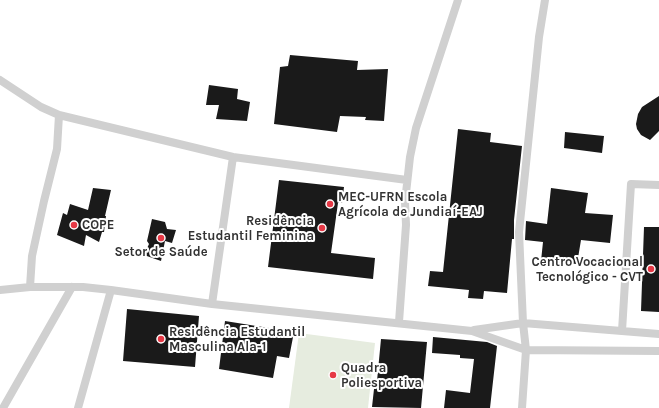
<!DOCTYPE html>
<html>
<head>
<meta charset="utf-8">
<style>
  body { margin:0 }
  canvas { display:block; background:#fff }
</style>
</head>
<body>
<canvas width="659" height="408"></canvas>
<script>
const ctx = document.querySelector('canvas').getContext('2d');
ctx.lineJoin = 'round';
function fillPath(path, color) {
  ctx.fillStyle = color;
  ctx.fill(path, 'evenodd');
}
function toPath(rows) {
  const path = new Path2D();
  for (const r of rows) {
    path.moveTo(r[0], r[1]);
    for (let i = 2; i < r.length; i += 2) path.lineTo(r[i], r[i + 1]);
  }
  return path;
}
function trace(path, color, width, dash) {
  ctx.strokeStyle = color;
  ctx.lineWidth = width;
  ctx.lineCap = dash ? 'butt' : 'round';
  ctx.setLineDash(dash || []);
  ctx.stroke(path);
}
function drawText(font, color, halo, rows, align = 'center') {
  ctx.font = font + ' Karla,sans-serif';
  ctx.lineWidth = 4;
  ctx.setLineDash([]);
  ctx.textBaseline = 'middle';
  ctx.strokeStyle = halo;
  ctx.fillStyle = color;
  for (const [text, x, y, turn = 0] of rows) {
    ctx.save();
    ctx.translate(x, y);
    ctx.rotate((+turn || 0) * Math.PI / 180);
    ctx.textAlign = isNaN(turn) ? turn : align;
    if (halo) ctx.strokeText(text, 0, 0);
    ctx.fillText(text, 0, 0);
    ctx.restore();
  }
}
const green = toPath([
  [299,333,375,343,368,408,289,408]
]);
const building = toPath([
  [290,55,358,61,357,70,388,69,384,121,365,120,366,117,340,116,337,132,274,124,280,67,288,66],
  [209,85,238,89,237,99,250,102,247,121,216,119,219,105,206,105],
  [659,96,659,131,650,140,641,135,637,129,636,124,638,114,642,107],
  [458,129,491,133,490,142,522,146,514,220,514,239,512,239,507,293,484,291,483,299,468,298,469,290,428,286,430,271,443,272],
  [565,132,604,136,602,153,564,148],
  [279,180,344,187,342,203,338,203,331,253,375,258,373,279,268,267],
  [93,188,111,190,105,216,106,216,104,232,102,232,99,242,86,235,84,246,57,235,63,213,67,215,70,204,88,210],
  [551,188,588,193,585,213,613,215,610,243,581,240,577,264,541,261,543,242,525,240,526,221,547,224],
  [152,219,165,222,167,229,176,230,172,243,165,241,161,261,144,255,149,244,147,241],
  [644,227,659,227,659,312,641,311],
  [127,309,199,316,195,367,123,361],
  [225,321,294,332,289,358,277,356,273,378,219,369],
  [433,337,487,342,497,346,490,408,444,408,446,390,470,393,474,359,460,358,460,355,432,353],
  [381,339,427,342,421,408,372,407,375,380,377,381]
]);
const service = toPath([
  [0,80,41,107,59,115,57,149,44,201,32,256,30,287],
  [59,115,233,157,407,180],
  [0,290,30,287,83,287,111,290,212,304,472,331,526,350,659,351],
  [212,304,233,157],
  [399,322,406,225,405,202,410,157,416,128,458,0],
  [474,330,523,323,659,334],
  [622,331,631,184,659,185],
  [3,408,72,287],
  [78,408,111,290],
  [522,408,526,350,523,323,519,232,539,37,545,0]
]);
const markers = [
  [330,204,4,"#e63946"],
  [74,225,4,"#e63946"],
  [322,228,4,"#e63946"],
  [161,238,4,"#e63946"],
  [651,269,4,"#e63946"],
  [161,339,4,"#e63946"],
  [333,375,4,"#e63946"]
];
const poiNames = [
  ["MEC-UFRN Escola",338,197],
  ["Agrícola de Jundiaí-EAJ",338,212],
  ["Residência",314,221,"right"],
  ["Estudantil Feminina",314,236,"right"],
  ["COPE",82,225],
  ["Setor de Saúde",161,252,"center"],
  ["Centro Vocacional",643,262,"right"],
  ["Tecnológico - CVT",643,277,"right"],
  ["Residência Estudantil",169,332],
  ["Masculina Ala-1",169,347],
  ["Quadra",341,368],
  ["Poliesportiva",341,383]
];
fillPath(green, '#e6ecdf');
fillPath(building, '#1a1a1a');
trace(service, '#d0d0d0', 8);
for (const [x, y, r, color] of markers) {
  const dot = new Path2D();
  dot.arc(x, y, r, 0, 2 * Math.PI);
  ctx.fillStyle = color;
  ctx.fill(dot);
  trace(dot, '#fff', 1.5);
}
drawText('bold 13px', '#333', '#fff', poiNames, 'left');
</script>
</body>
</html>
